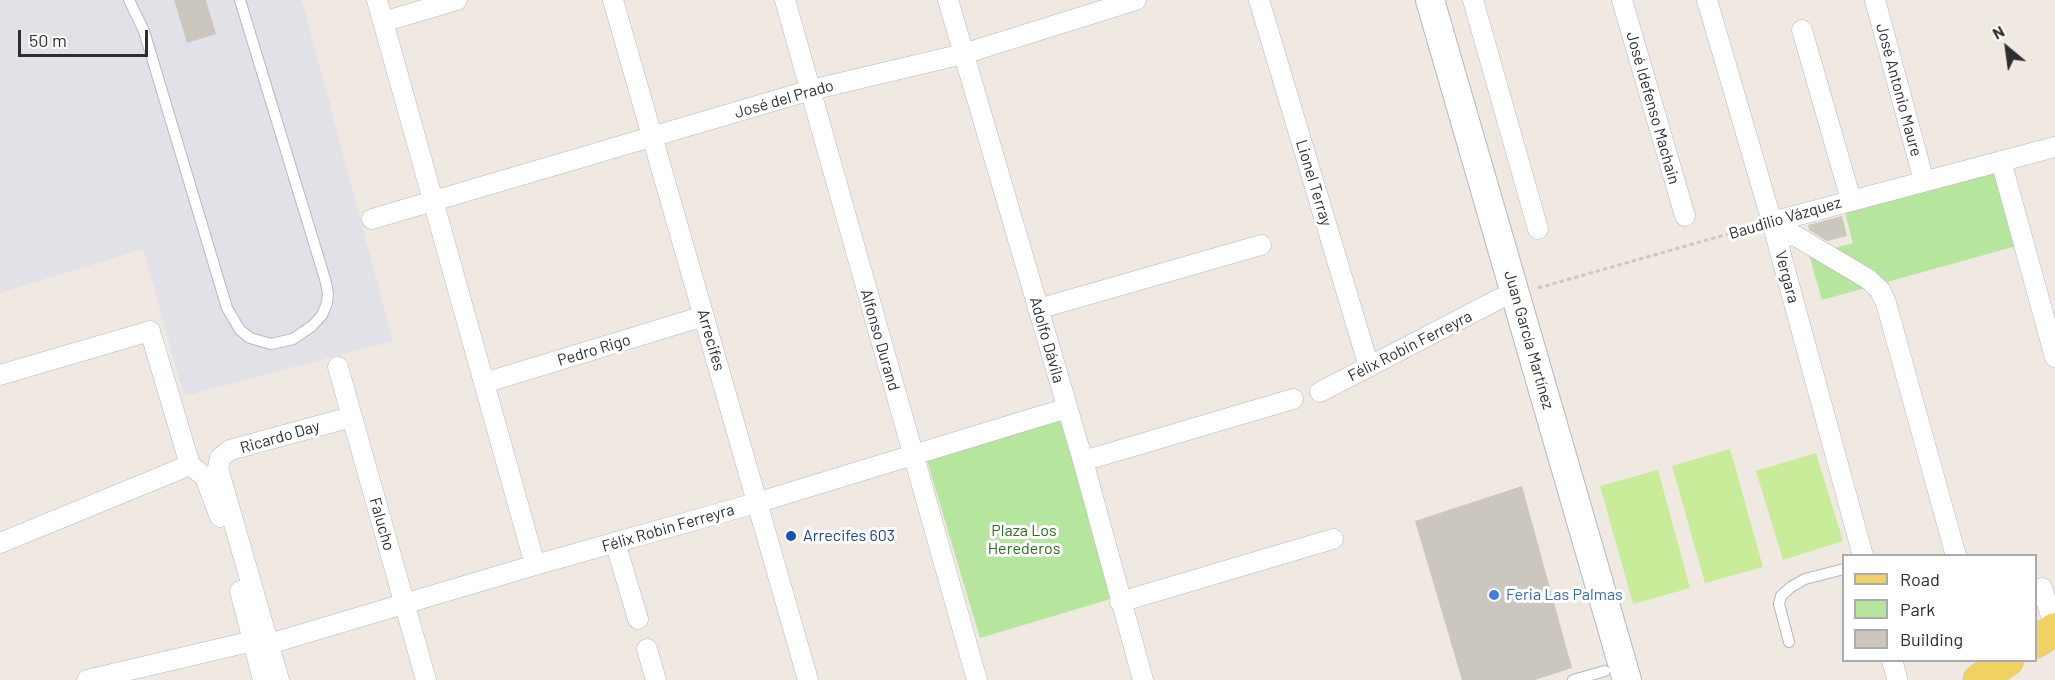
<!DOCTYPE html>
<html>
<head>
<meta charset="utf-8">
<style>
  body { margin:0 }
  #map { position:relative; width:2055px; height:680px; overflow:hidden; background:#efe9e1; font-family:Barlow,sans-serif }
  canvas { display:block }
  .legend { position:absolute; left:1842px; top:554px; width:195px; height:108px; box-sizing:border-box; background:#fff; border:2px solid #ababab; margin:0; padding:8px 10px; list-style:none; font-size:18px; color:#2e2e2e }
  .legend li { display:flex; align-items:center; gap:12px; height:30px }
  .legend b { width:30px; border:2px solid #ababab }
  .north { position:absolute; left:1977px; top:18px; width:60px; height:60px; -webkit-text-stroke:4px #fff; paint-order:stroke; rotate:331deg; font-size:16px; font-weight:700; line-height:24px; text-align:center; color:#2e2e2e }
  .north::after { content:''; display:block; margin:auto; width:21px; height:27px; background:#2e2e2e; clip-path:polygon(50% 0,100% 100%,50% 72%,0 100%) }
  .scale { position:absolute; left:18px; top:30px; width:130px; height:27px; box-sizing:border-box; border:3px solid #2e2e2e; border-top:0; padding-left:8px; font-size:18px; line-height:21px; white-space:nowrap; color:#2e2e2e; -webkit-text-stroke:4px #fff; paint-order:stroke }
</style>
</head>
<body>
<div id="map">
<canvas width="2055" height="680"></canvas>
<ul class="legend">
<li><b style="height:8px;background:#f2d163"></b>Road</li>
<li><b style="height:16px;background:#b6e59e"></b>Park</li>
<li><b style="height:16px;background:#cbc7bf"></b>Building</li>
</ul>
<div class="north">N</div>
<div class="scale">50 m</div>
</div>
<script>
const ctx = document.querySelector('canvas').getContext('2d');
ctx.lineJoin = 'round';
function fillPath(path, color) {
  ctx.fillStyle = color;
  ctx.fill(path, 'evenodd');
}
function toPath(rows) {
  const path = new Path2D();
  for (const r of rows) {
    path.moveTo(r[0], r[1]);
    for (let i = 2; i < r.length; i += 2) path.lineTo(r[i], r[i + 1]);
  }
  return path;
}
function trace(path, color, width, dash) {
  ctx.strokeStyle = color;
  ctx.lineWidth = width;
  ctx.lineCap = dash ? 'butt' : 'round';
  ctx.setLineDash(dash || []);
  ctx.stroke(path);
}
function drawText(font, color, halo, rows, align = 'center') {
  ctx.font = font + ' Barlow,sans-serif';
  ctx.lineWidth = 6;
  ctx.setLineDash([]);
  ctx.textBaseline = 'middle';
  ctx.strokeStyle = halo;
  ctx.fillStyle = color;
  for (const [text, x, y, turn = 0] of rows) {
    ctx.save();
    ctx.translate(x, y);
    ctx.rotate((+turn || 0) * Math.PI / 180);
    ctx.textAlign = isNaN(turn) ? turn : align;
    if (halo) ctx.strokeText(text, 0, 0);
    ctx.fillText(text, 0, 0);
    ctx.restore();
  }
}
const industrial = toPath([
  [0,0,302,0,393,341,184,396,143,249,0,293]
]);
const green = toPath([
  [1999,169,2020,245,1822,300,1809,255,1853,243,1845,212],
  [1061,421,1114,598,980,638,926,457]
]);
const pitch = toPath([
  [1730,449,1763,567,1705,583,1672,466],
  [1816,453,1843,541,1783,560,1756,471],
  [1658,470,1690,588,1633,604,1600,486]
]);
const building = toPath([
  [174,0,206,0,216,34,187,43],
  [1842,216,1847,236,1827,241,1809,230,1808,225],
  [1522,486,1572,668,1535,680,1462,680,1415,521]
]);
const path = toPath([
  [1538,288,1756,226]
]);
const service = toPath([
  [129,0,144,31,227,308,240,330,250,338,271,344,293,339,312,326,322,315,327,303,328,293,325,279,240,0],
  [1789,642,1779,604,1781,596,1791,587,1805,579,1844,569],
  [1573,680,1605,671]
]);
const minor = toPath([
  [377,0,535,565],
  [613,0,808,680],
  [785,0,977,680],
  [948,0,1083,461,1143,680],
  [1259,0,1369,367],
  [1473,0,1538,229],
  [1622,0,1685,216],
  [1707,0,1772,222,1863,556],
  [1875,0,1924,181],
  [383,22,457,0],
  [1802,30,1851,200],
  [2001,161,2055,357],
  [372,219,811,90,963,54,1136,0],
  [1772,222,2055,147],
  [1777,240,1791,235,1794,235,1868,279,1880,290,1886,303,1956,556],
  [1038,309,1261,245],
  [338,367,426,680],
  [0,375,150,331,190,465,0,543],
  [484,383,704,316],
  [1320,392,1499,299],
  [1083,461,1293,399],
  [190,465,205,477,220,517],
  [615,542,638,619],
  [2042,588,2055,628],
  [240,591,253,641],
  [1120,602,1333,539],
  [269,644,535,565,756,503,1067,408],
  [647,649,656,680],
  [1892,660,1897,678],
  [87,680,253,641,263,680],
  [279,680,218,468,220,458,230,450,351,417]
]);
const secondary = toPath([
  [1430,0,1627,680]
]);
const primary = toPath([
  [2036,642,2055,629],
  [1979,680,2008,660]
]);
const markers = [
  [791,536,6,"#1a4fb4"],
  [1494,595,6,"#3f7fe0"]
];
const streetNames = [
  ["José Antonio Maure",1899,90,75],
  ["José del Prado",784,99,-16],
  ["José Idefenso Machain",1653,108,74],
  ["Lionel Terray",1314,183,73],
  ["Baudilio Vázquez",1785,218,-16],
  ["Vergara",1787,277,75],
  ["Arrecifes",711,340,74],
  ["Alfonso Durand",880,340,74],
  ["Adolfo Dávila",1047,340,74],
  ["Juan García Martínez",1529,340,74],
  ["Félix Robin Ferreyra",1410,346,-27],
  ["Pedro Rigo",594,350,-17],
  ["Ricardo Day",280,437,-16],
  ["Falucho",382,524,74],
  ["Félix Robin Ferreyra",668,528,-16]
];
const parkNames = [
  ["Plaza Los",1024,531],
  ["Herederos",1024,549]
];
const transitNames = [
  ["Arrecifes 603",803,536]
];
const shopNames = [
  ["Feria Las Palmas",1506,595]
];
fillPath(industrial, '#e3e1e8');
fillPath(green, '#b6e59e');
fillPath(pitch, '#c9ec9a');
fillPath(building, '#cbc7bf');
trace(service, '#b4b7c1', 12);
trace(minor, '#b4b7c1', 21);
trace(secondary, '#b4b7c1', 30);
trace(primary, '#c9c9c9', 33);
trace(path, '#c9c9c9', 3, [4.5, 3]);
trace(service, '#fff', 10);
trace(minor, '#fff', 20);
trace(secondary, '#fff', 28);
trace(primary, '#f2d163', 32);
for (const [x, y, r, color] of markers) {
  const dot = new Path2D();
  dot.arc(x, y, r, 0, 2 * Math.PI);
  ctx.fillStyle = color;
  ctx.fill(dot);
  trace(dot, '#fff', 2);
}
drawText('16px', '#2e2e2e', '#fff', streetNames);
drawText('16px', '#2c6e1b', '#fff', parkNames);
drawText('16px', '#164399', '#fff', transitNames, 'left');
drawText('16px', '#366cbe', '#fff', shopNames, 'left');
</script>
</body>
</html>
